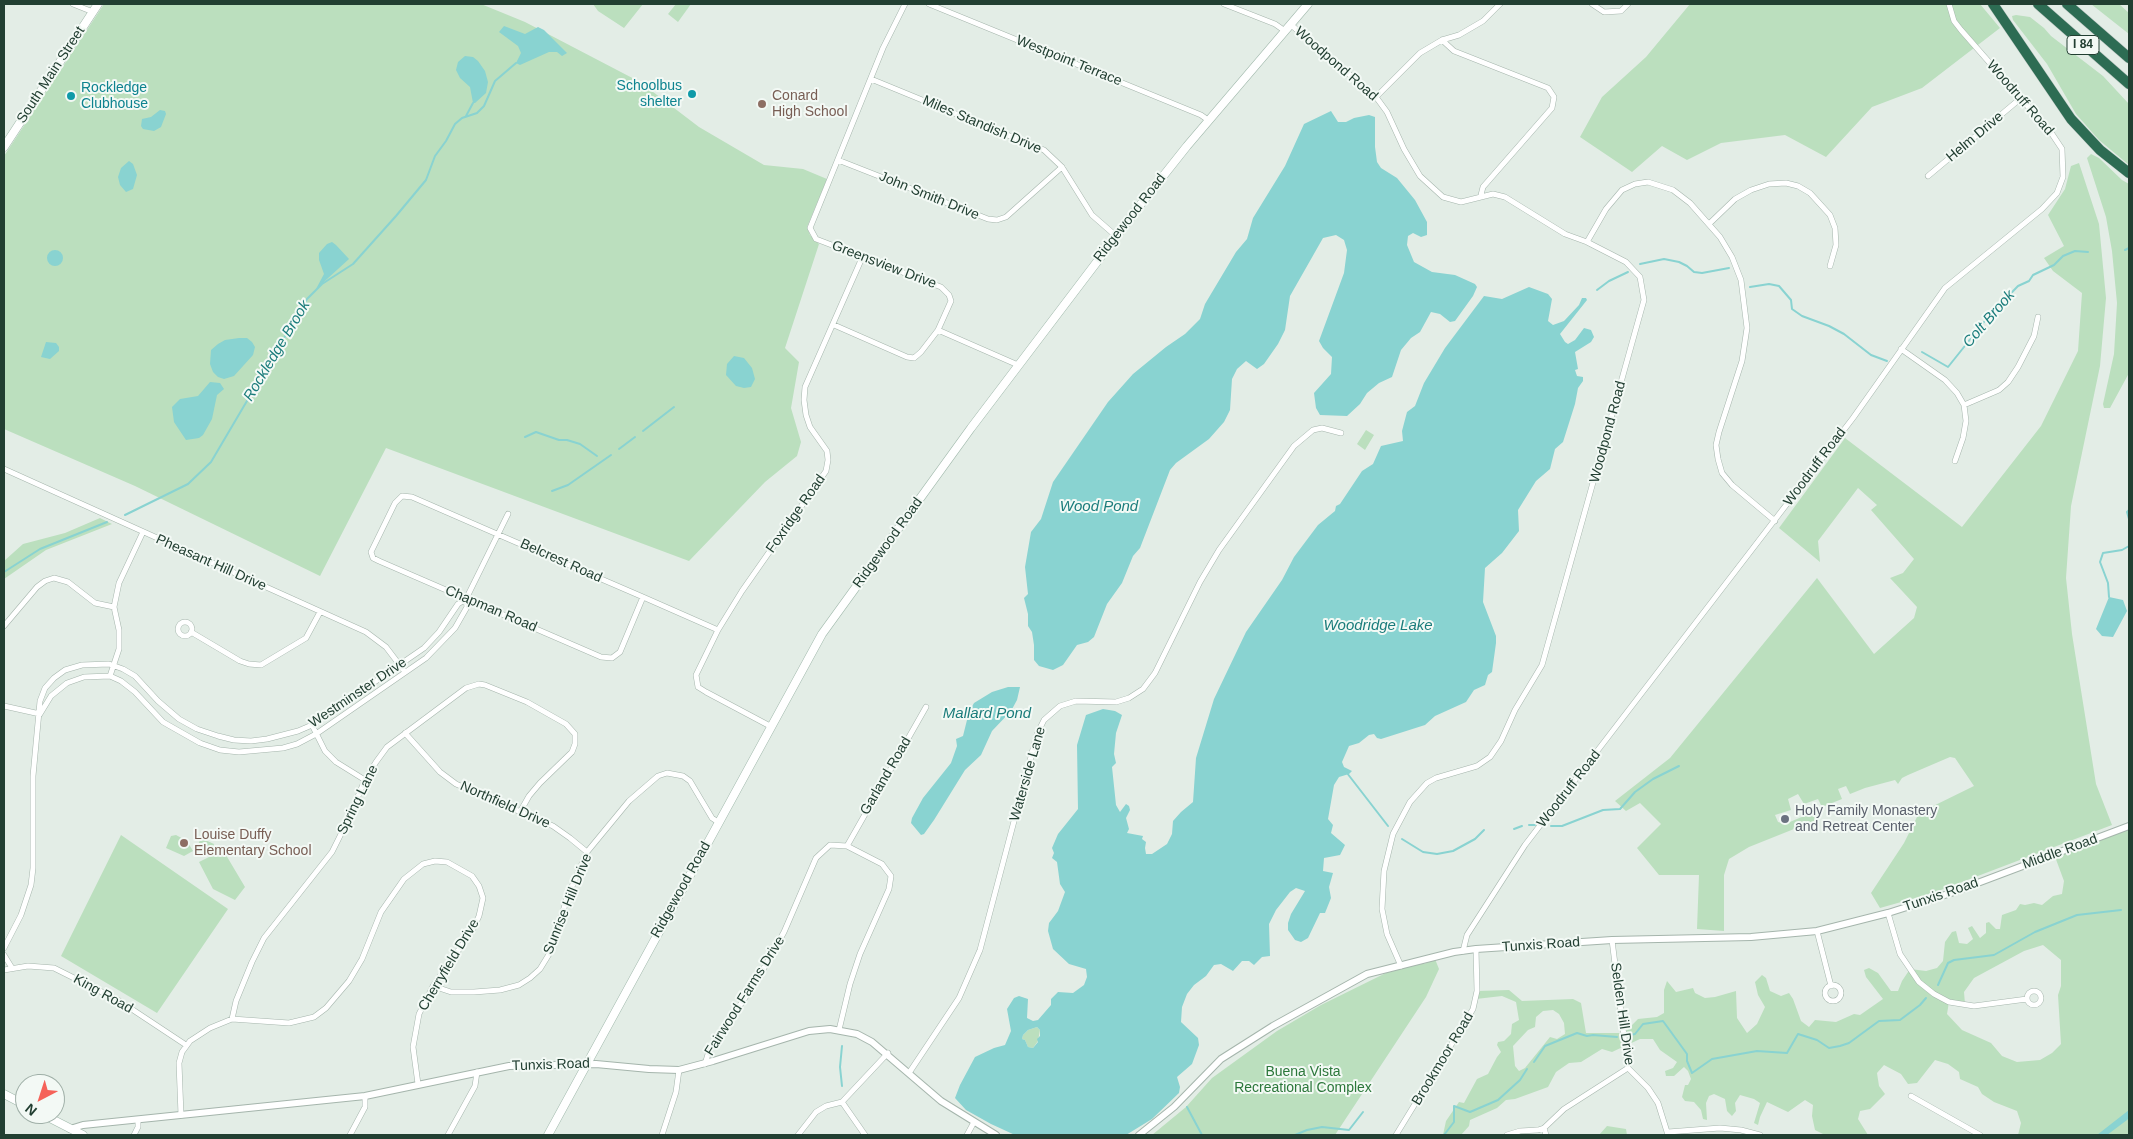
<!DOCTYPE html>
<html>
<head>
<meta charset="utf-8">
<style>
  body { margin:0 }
  #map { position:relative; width:2133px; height:1139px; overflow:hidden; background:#e3ede6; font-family:Helvetica,sans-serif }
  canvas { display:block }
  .frame { position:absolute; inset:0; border:5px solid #223f32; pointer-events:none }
  .north { position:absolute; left:15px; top:1074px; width:50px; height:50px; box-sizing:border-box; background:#f3f9f5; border:1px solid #9fafa7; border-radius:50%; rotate:220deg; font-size:14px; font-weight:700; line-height:20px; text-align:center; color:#223f32 }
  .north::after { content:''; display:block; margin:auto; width:18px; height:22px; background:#f56259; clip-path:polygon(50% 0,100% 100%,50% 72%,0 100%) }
</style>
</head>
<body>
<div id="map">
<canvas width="2133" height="1139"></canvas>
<div class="frame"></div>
<div class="north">N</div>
</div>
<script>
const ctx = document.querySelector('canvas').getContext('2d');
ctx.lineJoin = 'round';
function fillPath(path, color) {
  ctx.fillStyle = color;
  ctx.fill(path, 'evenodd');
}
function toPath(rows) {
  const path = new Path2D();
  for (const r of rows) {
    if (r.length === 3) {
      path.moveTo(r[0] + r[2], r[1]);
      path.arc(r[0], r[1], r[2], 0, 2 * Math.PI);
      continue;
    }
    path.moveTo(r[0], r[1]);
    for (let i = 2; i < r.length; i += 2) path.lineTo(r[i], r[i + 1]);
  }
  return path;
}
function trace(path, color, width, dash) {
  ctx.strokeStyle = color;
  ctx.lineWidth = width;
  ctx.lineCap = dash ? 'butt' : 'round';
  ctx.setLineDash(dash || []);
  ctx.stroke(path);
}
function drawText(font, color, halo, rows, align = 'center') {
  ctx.font = font + ' Helvetica,sans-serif';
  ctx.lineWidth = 4;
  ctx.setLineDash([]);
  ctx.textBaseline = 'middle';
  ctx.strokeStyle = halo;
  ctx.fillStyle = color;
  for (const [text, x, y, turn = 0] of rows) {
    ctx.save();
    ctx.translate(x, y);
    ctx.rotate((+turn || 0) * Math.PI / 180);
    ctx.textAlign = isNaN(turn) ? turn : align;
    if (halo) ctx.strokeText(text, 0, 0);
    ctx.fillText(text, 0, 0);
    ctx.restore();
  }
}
const green = toPath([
  [104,4,481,4,525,22,640,82,699,127,764,165,803,169,827,179,807,227,810,235,819,244,785,348,799,362,791,408,801,442,797,456,765,482,689,561,386,448,320,576,135,486,4,429,4,156],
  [593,4,643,4,624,28,598,11],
  [676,4,691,4,678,22,668,14],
  [1690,4,1980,4,2000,28,1922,88,1872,107,1826,157,1785,135,1721,143,1687,160,1662,146,1632,172,1580,137,1602,97,1646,57],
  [2091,4,2119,4,2129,13,2129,34],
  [2016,15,2030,17,2044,28,2051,36,2103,76,2129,104,2129,165,2099,140,2076,114,2047,64,2013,20,2012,16],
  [2091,154,2099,158,2122,180,2129,184,2129,373,2110,408,2104,408,2103,404,2114,354,2117,303,2112,251,2106,217,2087,158],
  [2079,163,2099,224,2106,298,2100,366,2071,506,2066,578,2072,634,2096,784,2112,825,1933,893,1880,908,1871,893,1904,843,1919,813,1974,786,1955,758,1950,757,1908,775,1902,778,1898,784,1895,780,1865,788,1850,794,1846,786,1838,789,1842,799,1822,807,1818,799,1804,804,1798,794,1788,799,1791,810,1775,815,1778,822,1785,824,1816,811,1819,819,1749,847,1729,859,1724,875,1724,931,1697,929,1699,875,1659,875,1637,848,1661,824,1640,803,1626,811,1615,801,1670,758,1817,578,1874,654,1914,618,1917,607,1890,578,1903,573,1914,559,1871,510,1877,505,1858,488,1818,541,1820,562,1779,528,1845,438,1962,527,2041,426,2078,351,2082,293,2053,271,2044,258,2064,246,2048,215,2065,189,2071,166],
  [1366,430,1374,435,1365,450,1357,444],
  [100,518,112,524,46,550,4,579,4,561,23,544,65,533],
  [2129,826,2129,1135,2018,1135,2021,1123,2017,1111,1994,1102,1982,1094,1978,1087,1960,1079,1959,1072,1948,1064,1935,1060,1917,1083,1908,1084,1901,1074,1884,1065,1877,1073,1879,1086,1885,1094,1870,1109,1860,1111,1858,1119,1868,1135,1825,1135,1815,1130,1812,1116,1813,1105,1805,1100,1788,1112,1767,1102,1760,1117,1758,1125,1754,1123,1760,1103,1754,1099,1740,1095,1735,1103,1736,1111,1732,1116,1727,1111,1725,1099,1714,1094,1709,1096,1706,1103,1707,1120,1703,1119,1701,1110,1694,1102,1685,1101,1682,1097,1685,1085,1688,1085,1691,1079,1688,1071,1684,1067,1674,1076,1666,1076,1665,1071,1673,1068,1677,1062,1660,1050,1653,1039,1640,1039,1612,1052,1602,1049,1581,1062,1569,1063,1556,1072,1548,1087,1515,1099,1506,1100,1497,1108,1470,1120,1469,1126,1461,1135,1443,1135,1446,1121,1459,1102,1464,1103,1477,1079,1488,1074,1497,1057,1501,1052,1497,1045,1498,1042,1504,1041,1511,1034,1512,1024,1519,1020,1516,1002,1502,996,1476,999,1477,991,1509,990,1522,1001,1573,999,1581,1003,1586,1033,1624,1033,1638,1019,1657,1017,1664,1013,1664,990,1667,981,1676,992,1693,988,1695,993,1705,998,1715,997,1736,991,1737,1018,1747,1033,1757,1024,1765,1007,1758,995,1755,982,1762,975,1766,978,1770,991,1781,996,1789,993,1793,999,1801,1021,1809,1027,1815,1020,1836,1022,1854,1014,1860,1015,1883,999,1866,977,1864,970,1869,968,1878,973,1891,991,1898,991,1902,981,1910,969,1926,971,1937,968,1943,961,1945,942,1952,932,1956,931,1959,943,1967,944,1973,939,1968,928,1972,926,1980,938,1986,933,1986,923,1989,922,1996,929,2000,929,2002,915,2016,910,2020,904,2025,905,2034,903,2042,905,2053,896,2062,894,2064,881,2054,854],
  [2043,945,2061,960,2061,986,2058,995,2061,1044,2052,1053,2040,1060,2017,1062,2002,1056,1991,1043,1962,1030,1947,1014,1949,1002,1965,1004,1964,992,1974,978,2024,951],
  [1553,1010,1559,1014,1564,1023,1565,1034,1557,1039,1550,1037,1525,1068,1519,1071,1515,1066,1513,1046,1528,1030,1535,1027,1536,1017,1543,1011],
  [121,835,228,909,157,1013,61,956],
  [176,835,187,841,193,851,184,856,166,848,171,836],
  [201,838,214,844,212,854,209,855,196,849],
  [223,850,245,887,235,900,213,889,199,862],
  [1435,959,1439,969,1426,997,1335,1135,1152,1135,1186,1107,1212,1078,1277,1031,1321,1005,1394,969,1427,963],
  [1037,1027,1040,1030,1038,1041,1033,1048,1028,1047,1025,1040,1022,1039,1023,1035,1028,1030],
  [1607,1126,1626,1129,1627,1135,1599,1135]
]);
const water = toPath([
  [504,26,525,34,538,27,544,30,567,53,562,56,557,52,549,52,520,65,516,63,521,53,518,46,499,32],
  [465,56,473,57,478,61,485,71,488,82,486,93,475,103,473,103,470,87,460,78,456,70,458,62],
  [160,110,165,111,166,114,161,127,154,131,143,129,141,126,142,119,151,117],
  [1331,111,1338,122,1346,122,1354,118,1369,115,1375,117,1375,147,1377,162,1381,168,1397,178,1415,200,1427,222,1427,235,1421,237,1413,233,1408,236,1407,245,1414,262,1432,272,1455,275,1475,284,1477,287,1473,296,1455,321,1450,322,1440,314,1431,312,1420,332,1411,338,1401,350,1392,377,1379,383,1367,393,1360,404,1347,416,1320,415,1316,408,1314,393,1331,374,1332,357,1323,348,1319,341,1344,273,1347,250,1344,240,1336,235,1323,238,1290,296,1285,330,1278,344,1264,364,1257,369,1246,361,1237,369,1232,379,1230,410,1224,422,1209,439,1176,463,1170,470,1140,548,1133,556,1122,583,1107,604,1094,637,1088,642,1077,645,1063,665,1053,670,1039,666,1034,660,1034,645,1032,632,1028,626,1028,614,1024,598,1028,594,1025,567,1031,532,1041,519,1053,482,1108,402,1133,374,1166,347,1185,334,1200,319,1205,304,1236,252,1247,239,1253,218,1285,166,1304,124],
  [129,161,133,164,137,175,133,189,126,192,120,185,118,177,121,168],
  [332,242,336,245,349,259,316,289,324,274,319,260,319,253,327,244],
  [55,258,8],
  [1529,287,1548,294,1552,299,1548,321,1553,325,1564,321,1579,305,1582,298,1586,298,1587,300,1560,334,1565,342,1568,344,1575,340,1584,328,1591,330,1594,337,1591,342,1575,352,1578,369,1575,370,1577,376,1583,377,1583,381,1578,388,1575,404,1563,442,1555,449,1550,469,1536,481,1518,510,1519,531,1502,553,1485,568,1483,602,1496,636,1496,643,1492,672,1488,675,1485,685,1474,690,1466,702,1435,716,1425,725,1381,739,1377,738,1374,734,1369,735,1359,743,1349,746,1342,762,1344,767,1352,771,1349,774,1339,777,1334,785,1328,819,1333,825,1331,833,1345,845,1340,855,1324,858,1323,871,1333,873,1329,887,1331,898,1325,913,1320,913,1308,938,1301,942,1295,940,1288,930,1288,923,1291,914,1305,891,1296,888,1290,892,1276,910,1269,924,1270,956,1262,957,1254,965,1249,961,1242,961,1233,971,1221,964,1214,965,1206,976,1194,985,1187,994,1182,1007,1181,1022,1198,1038,1199,1045,1192,1064,1177,1077,1180,1087,1179,1093,1152,1119,1126,1135,1015,1135,991,1124,966,1110,955,1098,960,1085,975,1057,994,1048,1005,1045,1011,1031,1007,1009,1014,998,1019,996,1028,999,1027,1018,1033,1021,1038,1020,1051,1005,1051,999,1058,992,1073,993,1084,985,1087,977,1086,969,1069,964,1053,949,1048,931,1049,923,1058,911,1065,892,1060,884,1057,862,1052,858,1054,853,1052,848,1058,834,1078,809,1077,745,1086,715,1103,709,1115,711,1122,715,1116,733,1114,754,1116,763,1112,767,1116,805,1120,812,1126,804,1129,806,1130,810,1126,818,1129,829,1127,833,1143,836,1142,839,1146,842,1145,848,1146,854,1152,854,1167,844,1172,834,1173,821,1181,812,1193,802,1196,758,1214,699,1246,632,1282,580,1294,557,1318,525,1335,511,1336,506,1340,504,1362,471,1373,464,1381,446,1403,441,1402,431,1407,412,1415,406,1424,383,1445,348,1484,296,1502,299],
  [1037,1027,1040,1030,1040,1036,1037,1039,1038,1042,1033,1048,1028,1047,1025,1040,1022,1039,1023,1035,1028,1030],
  [239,338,247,338,252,342,255,347,253,355,234,376,224,379,218,377,213,372,210,364,211,350,218,344,225,340],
  [46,342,56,343,59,347,59,351,50,359,41,357],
  [734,356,744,358,752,368,755,379,751,387,744,388,736,386,726,375,727,364],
  [210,382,220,383,224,389,217,395,212,419,203,435,199,438,186,440,174,422,172,407,180,399,198,396],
  [2109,597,2123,600,2127,611,2113,637,2102,636,2096,629],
  [1008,687,1020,687,1017,700,1011,711,992,731,981,755,965,770,934,820,924,834,921,835,911,823,912,818,923,798,951,763,957,746,956,739,963,736,969,712,974,703,992,692],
  [2129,1110,2129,1118,2127,1120,2107,1135,2097,1135]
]);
const stream = toPath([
  [466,116,473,103],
  [2125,250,2129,248],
  [1640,264,1664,259,1679,262,1687,266,1694,272,1702,273,1729,268],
  [1750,287,1769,284,1779,286,1791,300,1792,309,1802,316,1829,326,1844,334,1871,355,1887,361],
  [1597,290,1609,281,1628,272],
  [1922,352,1948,367,1988,317,2018,286,2029,281,2033,275,2054,265,2063,256,2075,251,2088,252],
  [643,431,674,407],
  [525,437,536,432,559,440,567,440,580,444,597,456],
  [619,449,635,437],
  [2129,483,2129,489],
  [552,491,568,485,611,455],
  [2129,510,2127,512,2129,519],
  [125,515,188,484,211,462,307,299,322,284,353,264,396,216,426,180,435,156,446,141,455,124,462,118,477,113,484,106,495,81,516,63],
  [4,572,40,549,107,522],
  [2109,597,2108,583,2100,562,2103,553,2122,550,2129,546],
  [1347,773,1388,826],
  [1529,825,1535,825],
  [1551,826,1562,826,1603,810,1620,809,1635,792,1653,779,1679,766],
  [1514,829,1522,826],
  [1402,839,1423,852,1437,854,1453,851,1475,839,1484,830],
  [1938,985,1948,963,1954,960,1994,955,2035,932,2077,915,2121,910],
  [1630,1035,1635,1034,1643,1024,1663,1021,1687,1054,1687,1061,1692,1073,1712,1059,1757,1051,1787,1053,1798,1034,1817,1040,1829,1048,1840,1046,1849,1043,1879,1021,1900,1020,1920,1005,1926,998],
  [1534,1062,1545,1046,1577,1033,1587,1036,1593,1035,1617,1037],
  [842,1086,840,1067,842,1046],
  [1187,1107,1202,1135],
  [1295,1135,1307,1130,1322,1127,1349,1130,1363,1112],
  [1444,1135,1454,1122,1454,1106,1470,1112,1498,1100,1520,1080,1527,1069]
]);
const minor = toPath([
  [73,4,93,12],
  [905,4,883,48,810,228,816,239,941,287,949,295,951,301,938,330],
  [929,4,1201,115,1208,120],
  [1224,4,1275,24,1285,31],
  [1592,4,1604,12,1621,11,1628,4],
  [1290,24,1376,97,1387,112,1404,149,1420,176,1443,197,1461,202,1493,194,1505,197,1565,234,1587,242,1626,262,1640,277,1644,300,1542,665,1515,710,1501,741,1490,757,1477,766,1436,778,1427,783,1410,802,1393,834,1384,871,1382,909,1387,934,1401,966],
  [1442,40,1454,51,1548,88,1554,97,1552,108,1483,187,1481,195],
  [871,79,1044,150,1062,167,1092,215,1116,236],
  [1376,97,1420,53,1442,40,1459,35,1483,21,1500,4],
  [838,160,988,219,997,220,1006,217,1062,167],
  [1928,176,2021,98],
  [1710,223,1735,199,1751,190,1769,184,1786,183,1798,186,1810,193,1830,215,1835,228,1836,245,1830,266],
  [1587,242,1606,209,1622,190,1635,184,1648,182,1673,190,1690,203,1720,237,1732,257,1741,280,1747,328,1742,361,1719,432,1716,445,1718,459,1722,473,1732,485,1775,521],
  [834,325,907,357,914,358,921,352,938,330,1018,365],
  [1901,349,1945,380,1957,393,1964,405,1966,421,1963,438,1955,461],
  [1964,405,1999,390,2008,382,2018,367,2034,336,2038,317],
  [4,469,366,632,386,647,405,672],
  [643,597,620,652,612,658,601,657,379,561,373,558,371,552,395,503,402,496,412,497,497,534,643,597,718,630],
  [185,629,7],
  [4,626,37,587,45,581,54,578,68,582,95,603,114,607],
  [191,632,240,661,249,664,261,665,306,638,320,612],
  [110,676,119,649,119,630,114,607,119,583,143,532],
  [4,706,40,714],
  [40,714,51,696,67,683,84,677,110,676,121,681,135,692,163,722,200,743,220,750,239,752,283,748,297,744,316,734,426,658,455,628,467,607,466,599],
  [312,725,325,751,336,762,365,780],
  [770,726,706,692,698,687,696,675,718,630,742,591,826,471,828,460,827,451,810,427,806,415,804,400,805,387,862,258],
  [405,733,440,772,456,784,553,826,570,838,587,852],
  [847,846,926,707],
  [1888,913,1900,954,1919,982,1934,994,1949,1002,1974,1006,2027,999],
  [1817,931,1831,986],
  [1612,940,1628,1068,1648,1088,1658,1103,1668,1135],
  [4,948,21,915,31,885,33,868,33,776,40,701,45,688,54,678,65,670,82,665,109,664,123,669,135,676,158,701,179,719,197,729,218,736,234,740,251,741,267,739,298,731,312,725,424,648,439,632,458,604,466,599,508,514],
  [1463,951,1467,935,1525,845,1853,418,1945,288,2042,209,2057,193,2063,177,2062,149,2052,134,1961,30,1954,21,1949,4],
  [4,955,12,968],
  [4,970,28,966,54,968,118,1000,186,1045],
  [1833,993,8],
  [433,986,451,992,474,992,500,990,519,985,530,978,540,969,551,951,567,898,587,852,629,801,658,776,667,773,683,776,690,781,712,818,718,822],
  [2034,998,7],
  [232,1019,236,1001,252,962,264,938,332,852,346,824,365,780,376,762,387,747,466,688,479,684,485,685,527,702,566,724,575,734,575,744,572,752,540,783,529,796,520,812],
  [705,1064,709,1051,759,977,784,932,816,858,830,845,847,846,882,864,891,876,889,889,860,954,850,984,839,1030],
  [909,1073,959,998,980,950,1037,734,1044,720,1060,706,1076,701,1116,702,1129,698,1143,689,1155,673,1200,582,1219,550,1294,446,1313,430,1322,428,1341,433],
  [1911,1096,1980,1135],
  [842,1102,865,1135],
  [181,1115,179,1063,182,1052,190,1041,210,1028,232,1019,289,1023,314,1017,326,1008,349,981,362,959,381,912,404,879,423,864,435,861,447,862,472,876,479,886,483,898,479,916,472,931,433,986,419,1014,413,1047,418,1084],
  [1668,1132,1720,1128,1741,1130,1760,1135],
  [134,1135,138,1127,138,1120],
  [350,1135,365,1107,365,1096],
  [448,1135,475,1086,477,1072],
  [662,1135,676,1092,679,1070],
  [798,1135,816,1112,826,1106,842,1102,888,1053],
  [967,1135,974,1122],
  [1396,1135,1473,1009,1477,991,1476,949],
  [1507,1135,1520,1131,1538,1130,1544,1128],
  [1546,1135,1544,1128,1564,1109,1628,1068]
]);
const tertiary = toPath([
  [70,1129,83,1125,365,1096,509,1066,596,1064,649,1069,679,1070,713,1061,809,1031,830,1029,857,1034,872,1042,941,1101,996,1135],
  [1139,1135,1174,1107,1221,1059,1273,1026,1367,974,1454,952,1476,949,1612,940,1751,937,1817,931,1888,913,1951,893,2129,826]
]);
const secondary = toPath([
  [4,147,98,4],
  [4,1094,25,1105],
  [42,1114,83,1135],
  [548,1135,822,634,971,428,1137,209,1187,146,1308,4]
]);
const motorway = toPath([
  [1993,4,2071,119,2100,150,2129,173],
  [2038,4,2129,84],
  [2067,4,2129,58]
]);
const markers = [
  [692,94,5,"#0f9aa8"],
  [71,96,5,"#0f9aa8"],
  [762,104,5,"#8d6e63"],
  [1785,819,5,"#6b7280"],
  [184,843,5,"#8d6e63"]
];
const shields = [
  [2083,45,32]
];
const shieldNames = [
  ["I 84",2083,45]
];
const streetNames = [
  ["Westpoint Terrace",1069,61,22],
  ["Woodpond Road",1336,64,41],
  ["South Main Street",51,75,-57],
  ["Woodruff Road",2020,98,49],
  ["Miles Standish Drive",982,125,23],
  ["Helm Drive",1975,137,-40],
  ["John Smith Drive",929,196,22],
  ["Ridgewood Road",1130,218,-52],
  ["Greensview Drive",884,265,21],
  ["Woodpond Road",1608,432,-75],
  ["Woodruff Road",1815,467,-53],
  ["Foxridge Road",796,514,-55],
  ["Ridgewood Road",888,543,-54],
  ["Belcrest Road",561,561,24],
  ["Pheasant Hill Drive",211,563,24],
  ["Chapman Road",491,609,23],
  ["Westminster Drive",358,693,-34],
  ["Waterside Lane",1028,774,-74],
  ["Garland Road",886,776,-60],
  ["Woodruff Road",1569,789,-52],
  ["Spring Lane",358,800,-64],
  ["Northfield Drive",505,805,24],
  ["Middle Road",2060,852,-20],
  ["Ridgewood Road",681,890,-61],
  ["Tunxis Road",1941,895,-19],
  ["Sunrise Hill Drive",568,904,-68],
  ["Tunxis Road",1541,945,-4],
  ["Cherryfield Drive",449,965,-59],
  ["King Road",103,994,29],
  ["Fairwood Farms Drive",745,996,-58],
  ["Selden Hill Drive",1622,1014,82],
  ["Brookmoor Road",1443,1059,-59],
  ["Tunxis Road",551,1065,-2]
];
const cultureNames = [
  ["Schoolbus",682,86],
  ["shelter",682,102],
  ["Rockledge",81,88,"left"],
  ["Clubhouse",81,104,"left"]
];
const educationNames = [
  ["Conard",772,96],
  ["High School",772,112],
  ["Louise Duffy",194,835],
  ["Elementary School",194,851]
];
const worshipNames = [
  ["Holy Family Monastery",1795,811],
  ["and Retreat Center",1795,827]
];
const parkNames = [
  ["Buena Vista",1303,1072],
  ["Recreational Complex",1303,1088]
];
const waterNames = [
  ["Colt Brook",1989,319,-49],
  ["Rockledge Brook",277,351,-59],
  ["Wood Pond",1099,507],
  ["Woodridge Lake",1378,626],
  ["Mallard Pond",987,714]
];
fillPath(green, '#bbdfbe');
fillPath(water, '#89d3d1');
trace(stream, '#89d3d1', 2);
trace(minor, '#a5b5ac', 6);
trace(tertiary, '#a5b5ac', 8);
trace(secondary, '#a1b9ac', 9);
trace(motorway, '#c1c9c6', 11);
trace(minor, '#fff', 5);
trace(tertiary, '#fff', 6);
trace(secondary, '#fff', 8);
trace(motorway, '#2d6c53', 10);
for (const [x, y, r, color] of markers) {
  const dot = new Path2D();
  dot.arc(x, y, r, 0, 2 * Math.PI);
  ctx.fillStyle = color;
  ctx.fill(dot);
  trace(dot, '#f3f9f5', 2);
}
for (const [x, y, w] of shields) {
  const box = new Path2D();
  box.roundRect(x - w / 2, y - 9.5, w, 19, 4);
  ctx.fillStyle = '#f3f9f5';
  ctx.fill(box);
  trace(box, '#223f32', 1);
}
drawText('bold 12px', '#223f32', null, shieldNames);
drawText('14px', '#223f32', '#f3f9f5', streetNames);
drawText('14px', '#0d838f', '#f3f9f5', cultureNames, 'right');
drawText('14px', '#785e54', '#f3f9f5', educationNames, 'left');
drawText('14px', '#5b616d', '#f3f9f5', worshipNames, 'left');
drawText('14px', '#2b773a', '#f3f9f5', parkNames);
drawText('italic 15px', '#1a7c7b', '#f3f9f5', waterNames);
</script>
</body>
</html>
